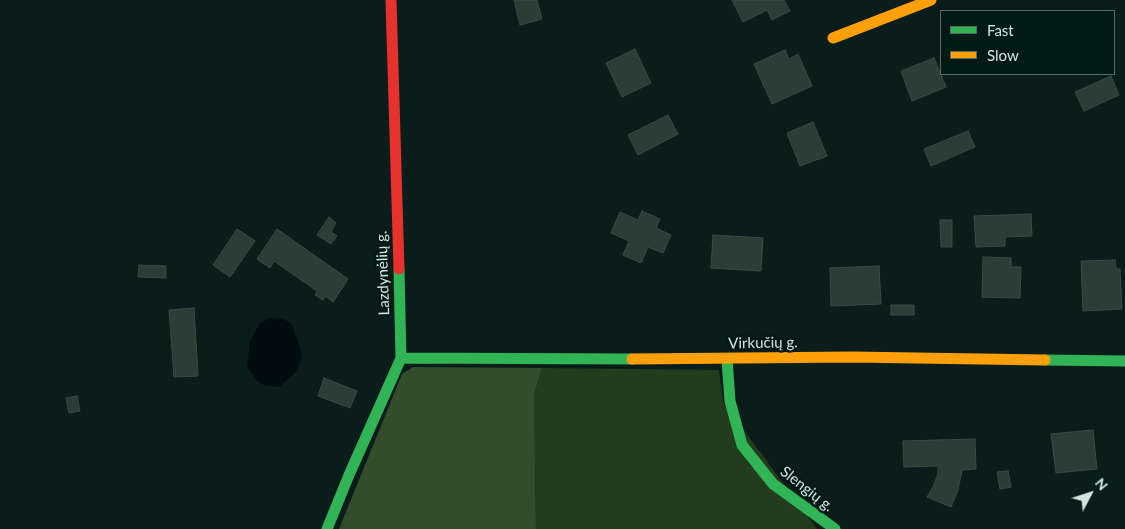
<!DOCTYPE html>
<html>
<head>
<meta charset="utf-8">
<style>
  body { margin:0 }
  #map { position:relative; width:1125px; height:529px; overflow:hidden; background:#0b1d1a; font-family:Lato,sans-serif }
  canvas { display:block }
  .legend { position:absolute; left:940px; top:10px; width:175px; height:65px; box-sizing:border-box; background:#001a15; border:1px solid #556c67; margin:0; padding:6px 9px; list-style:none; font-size:15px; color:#d5e6e1 }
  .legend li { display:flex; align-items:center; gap:10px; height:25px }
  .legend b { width:25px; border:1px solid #556c67 }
  .north { position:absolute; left:1065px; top:469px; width:50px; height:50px; -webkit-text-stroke:4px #001a15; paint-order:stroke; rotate:50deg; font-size:14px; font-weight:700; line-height:20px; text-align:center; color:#d5e6e1 }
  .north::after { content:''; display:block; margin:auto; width:18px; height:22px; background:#d5e6e1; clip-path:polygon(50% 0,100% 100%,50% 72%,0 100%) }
</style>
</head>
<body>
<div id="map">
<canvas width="1125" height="529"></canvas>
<ul class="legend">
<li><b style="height:6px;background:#30b455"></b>Fast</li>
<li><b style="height:6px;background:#ff9f0a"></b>Slow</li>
</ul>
<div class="north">N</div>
</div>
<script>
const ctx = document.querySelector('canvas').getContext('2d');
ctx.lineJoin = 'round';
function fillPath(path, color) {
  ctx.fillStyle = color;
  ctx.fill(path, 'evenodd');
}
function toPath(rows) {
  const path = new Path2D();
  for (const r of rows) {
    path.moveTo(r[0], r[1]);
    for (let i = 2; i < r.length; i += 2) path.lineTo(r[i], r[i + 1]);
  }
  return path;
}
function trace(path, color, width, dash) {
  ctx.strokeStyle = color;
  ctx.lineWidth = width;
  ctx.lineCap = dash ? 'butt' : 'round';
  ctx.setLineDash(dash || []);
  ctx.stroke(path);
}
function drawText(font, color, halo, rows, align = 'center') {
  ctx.font = font + ' Lato,sans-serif';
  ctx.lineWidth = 5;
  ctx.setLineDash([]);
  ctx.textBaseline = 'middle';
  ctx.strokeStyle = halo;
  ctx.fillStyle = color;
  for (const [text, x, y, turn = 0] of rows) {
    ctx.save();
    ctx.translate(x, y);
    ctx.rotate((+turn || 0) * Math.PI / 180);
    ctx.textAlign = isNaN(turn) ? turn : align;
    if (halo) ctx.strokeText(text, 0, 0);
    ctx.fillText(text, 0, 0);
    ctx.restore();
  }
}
const green = toPath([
  [542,368,719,370,723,402,817,529,536,529,534,395]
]);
const forest = toPath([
  [413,367,542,368,534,395,536,529,339,529,402,374]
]);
const water = toPath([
  [270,318,283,319,291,323,300,347,302,358,296,372,279,387,266,386,258,382,247,367,250,342,259,324]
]);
const building = toPath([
  [514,0,537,0,542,19,520,25,514,0],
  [732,0,784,0,790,11,772,20,767,10,743,22,732,0],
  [635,49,651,83,622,97,606,63,635,49],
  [785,50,789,59,798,54,812,86,772,104,754,64,785,50],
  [934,58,946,87,912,101,901,71,934,58],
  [1111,76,1119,95,1084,111,1075,92,1111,76],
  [668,115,678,134,638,155,628,135,668,115],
  [813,122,827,156,800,166,787,133,813,122],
  [968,131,975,147,931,166,924,149,968,131],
  [642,211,660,219,656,228,671,235,663,253,648,247,641,263,623,255,629,241,611,233,620,212,638,220,642,211],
  [1031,214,1032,236,1005,237,1005,246,976,247,974,216,1031,214],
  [329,217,336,223,331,232,337,236,331,244,317,235,329,217],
  [940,220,952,220,952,247,941,247,940,220],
  [237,229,255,241,230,277,213,265,237,229],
  [277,229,348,279,333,302,325,296,323,300,315,295,317,291,274,261,270,268,257,259,277,229],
  [713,235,763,238,761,271,711,268,713,235],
  [983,257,1011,258,1011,267,1021,267,1020,298,982,297,983,257],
  [1115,260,1116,269,1120,269,1122,309,1083,311,1081,261,1115,260],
  [139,265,166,266,166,278,138,277,139,265],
  [879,266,881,304,831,306,830,268,879,266],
  [891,305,914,305,914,315,891,315,891,305],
  [194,308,198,376,174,377,169,310,194,308],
  [324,378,357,391,350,408,318,396,324,378],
  [77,396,80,411,69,413,66,398,77,396],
  [1093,430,1097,469,1056,473,1051,434,1093,430],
  [975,439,976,469,962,470,958,490,951,507,927,497,933,487,938,474,938,466,904,467,903,441,975,439],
  [1008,471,1011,487,1000,489,997,472,1008,471]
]);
const fast = toPath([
  [401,358,632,359],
  [727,359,730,401,742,445,773,484,835,529],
  [1045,360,1125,361],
  [327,529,349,475,401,358,399,269]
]);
const slow = toPath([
  [833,38,931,0],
  [632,359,852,357,1045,360]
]);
const jam = toPath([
  [391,0,399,269]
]);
const streetNames = [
  ["Lazdynėlių g.",383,273,-92],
  ["Virkučių g.",763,343,-1],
  ["Slengių g.",807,489,38]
];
fillPath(green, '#223c1d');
fillPath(forest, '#324c2c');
fillPath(water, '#010d11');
fillPath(building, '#2b3d36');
trace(building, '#3c4a45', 1);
trace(fast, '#30b455', 11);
trace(slow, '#ff9f0a', 11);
trace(jam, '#e5322d', 11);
drawText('15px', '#d5e6e1', '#001a15', streetNames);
</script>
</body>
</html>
